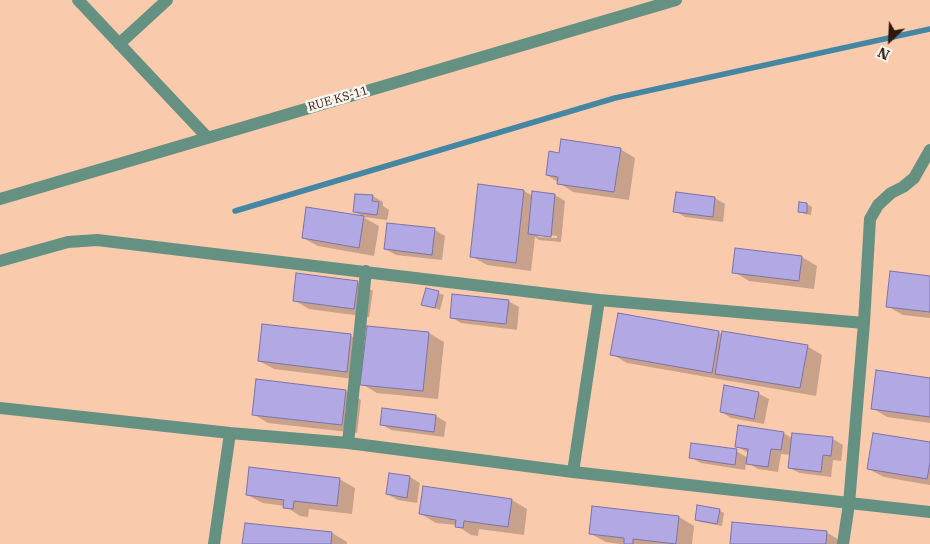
<!DOCTYPE html>
<html>
<head>
<meta charset="utf-8">
<style>
  body { margin:0 }
  #map { position:relative; width:930px; height:544px; overflow:hidden; background:#facaad; font-family:"IBM Plex Serif",serif }
  canvas { display:block }
  .north { position:absolute; left:865px; top:15px; width:50px; height:50px; -webkit-text-stroke:4px #fbf5f1; paint-order:stroke; rotate:205deg; font-size:14px; font-weight:700; line-height:20px; text-align:center; color:#2f190b }
  .north::after { content:''; display:block; margin:auto; width:18px; height:22px; background:#2f190b; clip-path:polygon(50% 0,100% 100%,50% 72%,0 100%) }
</style>
</head>
<body>
<div id="map">
<canvas width="930" height="544"></canvas>
<div class="north">N</div>
</div>
<script>
const ctx = document.querySelector('canvas').getContext('2d');
ctx.lineJoin = 'round';
function fillPath(path, color) {
  ctx.fillStyle = color;
  ctx.fill(path, 'evenodd');
}
function toPath(rows) {
  const path = new Path2D();
  for (const r of rows) {
    path.moveTo(r[0], r[1]);
    for (let i = 2; i < r.length; i += 2) path.lineTo(r[i], r[i + 1]);
  }
  return path;
}
function trace(path, color, width, dash) {
  ctx.strokeStyle = color;
  ctx.lineWidth = width;
  ctx.lineCap = dash ? 'butt' : 'round';
  ctx.setLineDash(dash || []);
  ctx.stroke(path);
}
function drawText(font, color, halo, rows, align = 'center') {
  ctx.font = font + ' "IBM Plex Serif",serif';
  ctx.lineWidth = 5;
  ctx.setLineDash([]);
  ctx.textBaseline = 'middle';
  ctx.strokeStyle = halo;
  ctx.fillStyle = color;
  for (const [text, x, y, turn = 0] of rows) {
    ctx.save();
    ctx.translate(x, y);
    ctx.rotate((+turn || 0) * Math.PI / 180);
    ctx.textAlign = isNaN(turn) ? turn : align;
    if (halo) ctx.strokeText(text, 0, 0);
    ctx.fillText(text, 0, 0);
    ctx.restore();
  }
}
const shadow = toPath([
  [620,149,635,158,629,200,573,192,547,175,561,154],
  [479,186,524,191,533,196,555,195,565,201,561,242,539,240,535,237,531,271,487,265,471,256],
  [538,234,557,236,557,238,538,237],
  [677,193,715,198,725,204,723,222,685,217,675,211],
  [373,196,383,202,383,206,389,210,387,220,364,217,354,211],
  [807,204,812,207,811,215,805,214,800,212],
  [363,217,379,226,374,256,318,246,303,238],
  [388,224,435,230,445,236,442,260,396,255,385,249],
  [802,257,817,266,814,289,749,281,734,272],
  [930,277,930,318,903,315,887,306],
  [357,282,373,291,369,317,309,309,294,300],
  [426,289,444,295,440,310,423,304],
  [508,301,519,307,517,330,461,323,451,317],
  [719,332,722,335,807,346,822,355,816,396,627,363,612,354],
  [429,333,444,342,438,399,377,393,362,384,362,380,274,369,259,361,351,336,366,344],
  [930,379,930,423,887,417,872,408],
  [345,391,361,400,357,433,268,423,253,414],
  [758,393,769,399,764,424,731,418,721,412],
  [436,416,446,422,444,437,391,430,381,424],
  [783,433,792,438,793,434,833,439,843,445,841,461,833,460,831,477,800,473,789,468,791,455,781,454,778,472,758,469,746,462,745,470,701,463,690,457,736,451,748,458,749,453,737,447],
  [930,444,930,485,884,477,868,469],
  [390,474,410,477,420,483,417,503,398,500,387,494],
  [339,479,355,488,352,514,309,509,308,517,300,516,285,506,263,503,247,495],
  [424,488,512,500,527,509,524,535,479,529,478,536,471,535,456,525,436,523,421,514],
  [719,510,724,513,722,526,701,522,696,520],
  [679,517,694,526,692,544,620,544,606,542,591,534],
  [826,532,846,544,731,544],
  [332,533,347,542,347,544,244,544]
]);
const stream = toPath([
  [235,211,615,98,930,29]
]);
const building = toPath([
  [561,139,621,148,614,192,557,184,558,177,546,175,549,151,559,153,561,139],
  [478,184,524,190,516,263,470,257,478,184],
  [532,191,555,194,551,237,528,234,532,191],
  [676,192,715,197,713,217,673,212,676,192],
  [355,194,373,195,372,201,379,202,377,215,353,212,355,194],
  [799,202,807,203,807,213,798,212,799,202],
  [306,207,364,216,359,248,302,238,306,207],
  [387,223,435,228,432,255,384,249,387,223],
  [735,248,802,256,799,281,732,273,735,248],
  [890,271,930,276,930,312,886,307,890,271],
  [296,273,358,281,354,309,293,301,296,273],
  [426,288,439,291,435,308,421,305,426,288],
  [452,294,509,300,506,324,450,318,452,294],
  [618,313,719,331,712,373,610,355,618,313],
  [262,324,351,334,347,372,258,361,262,324],
  [367,326,429,332,423,391,360,385,367,326],
  [722,331,808,345,800,388,715,374,722,331],
  [876,370,930,378,930,417,871,409,876,370],
  [256,379,346,390,342,425,252,415,256,379],
  [724,385,759,392,754,419,720,412,724,385],
  [382,408,436,415,434,432,380,425,382,408],
  [738,425,784,432,781,450,771,449,768,467,746,464,748,449,735,447,738,425],
  [792,433,833,437,831,456,823,455,821,472,788,468,792,433],
  [873,433,930,442,930,463,927,479,867,469,873,433],
  [691,443,737,449,735,465,689,458,691,443],
  [249,467,340,478,337,506,294,501,293,509,283,508,284,500,246,495,249,467],
  [389,473,410,476,407,498,386,494,389,473],
  [423,486,512,499,508,527,464,521,463,528,455,527,456,520,419,514,423,486],
  [697,505,720,509,717,524,695,520,697,505],
  [592,506,679,516,676,544,633,539,633,544,624,544,624,538,589,534,592,506],
  [732,522,827,531,826,544,730,544,732,522],
  [245,523,332,532,331,544,242,544,245,523]
]);
const street = toPath([
  [78,0,207,137],
  [119,44,167,0],
  [0,199,676,0],
  [0,261,68,242,97,240,599,300,864,323],
  [0,408,230,433,348,443,573,472,930,512],
  [348,443,366,271],
  [573,472,599,300],
  [214,544,230,433],
  [843,544,849,504,864,323,870,219,878,205,891,193,903,187,914,178,930,150]
]);
const streetNames = [
  ["RUE KS-11",338,99,-16]
];
fillPath(shadow, '#0003');
trace(stream, '#4586a3', 5.5);
fillPath(building, '#b2a8e3');
trace(building, '#7c72a9', 1);
trace(street, '#659183', 12);
drawText('12px', '#2f190b', '#fbf5f1', streetNames);
</script>
</body>
</html>
